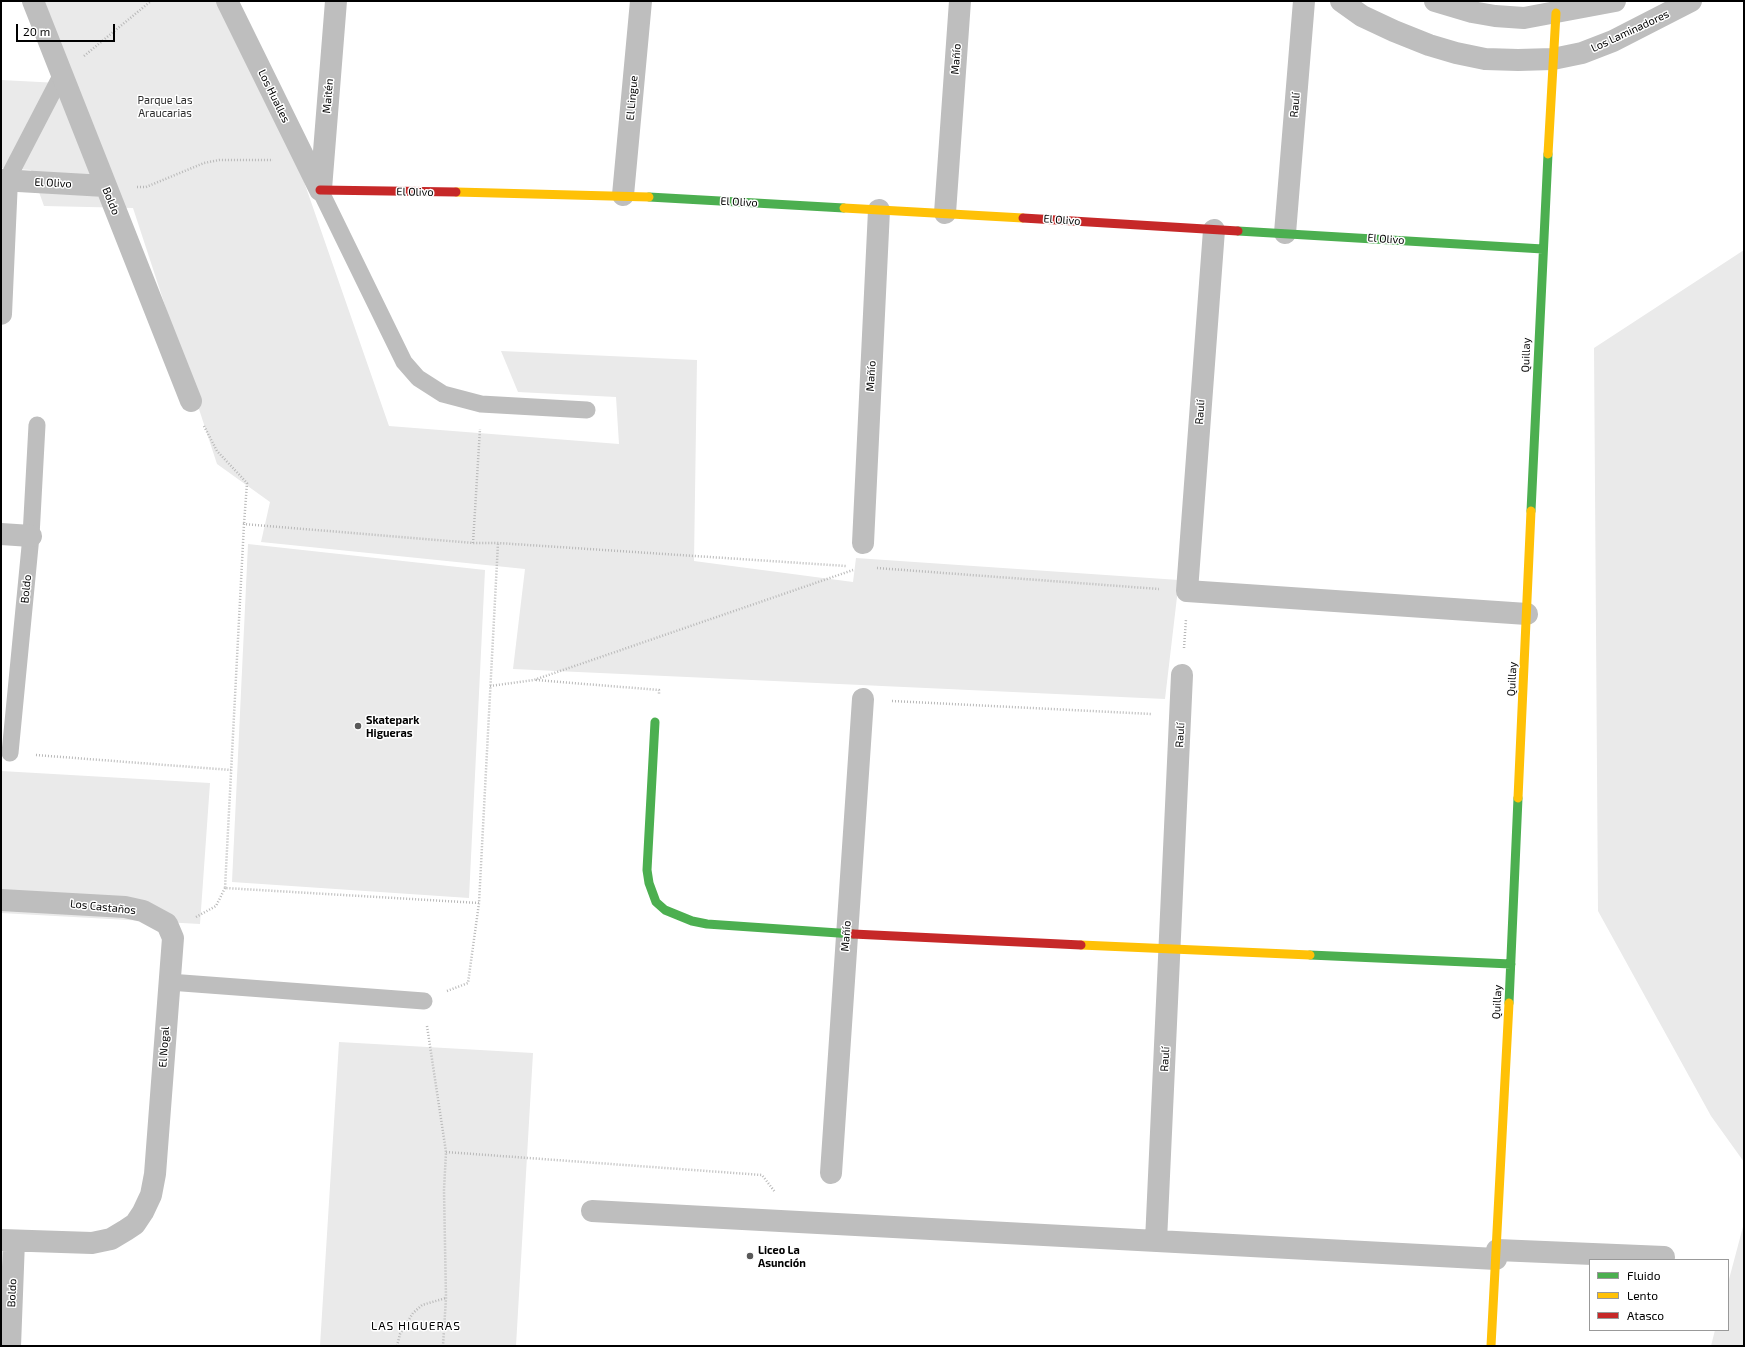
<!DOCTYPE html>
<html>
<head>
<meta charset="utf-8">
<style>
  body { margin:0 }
  #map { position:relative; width:1745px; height:1347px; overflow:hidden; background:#fff; font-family:"Exo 2",sans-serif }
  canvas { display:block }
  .frame { position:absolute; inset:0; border:2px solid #000; pointer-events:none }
  .legend { position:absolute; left:1589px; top:1259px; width:140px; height:72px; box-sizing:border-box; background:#fff; border:1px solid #999; margin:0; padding:5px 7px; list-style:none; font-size:12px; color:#000 }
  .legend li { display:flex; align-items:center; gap:8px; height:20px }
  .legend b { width:20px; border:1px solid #999 }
  .scale { position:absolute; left:16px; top:24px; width:99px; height:18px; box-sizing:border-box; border:2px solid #000; border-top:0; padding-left:5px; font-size:12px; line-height:14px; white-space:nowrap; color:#000; -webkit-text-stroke:3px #fff; paint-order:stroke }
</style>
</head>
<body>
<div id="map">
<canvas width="1745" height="1347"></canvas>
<div class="frame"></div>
<ul class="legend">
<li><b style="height:5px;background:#4caf50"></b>Fluido</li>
<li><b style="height:5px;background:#ffc107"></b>Lento</li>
<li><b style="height:5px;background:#c62828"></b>Atasco</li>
</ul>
<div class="scale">20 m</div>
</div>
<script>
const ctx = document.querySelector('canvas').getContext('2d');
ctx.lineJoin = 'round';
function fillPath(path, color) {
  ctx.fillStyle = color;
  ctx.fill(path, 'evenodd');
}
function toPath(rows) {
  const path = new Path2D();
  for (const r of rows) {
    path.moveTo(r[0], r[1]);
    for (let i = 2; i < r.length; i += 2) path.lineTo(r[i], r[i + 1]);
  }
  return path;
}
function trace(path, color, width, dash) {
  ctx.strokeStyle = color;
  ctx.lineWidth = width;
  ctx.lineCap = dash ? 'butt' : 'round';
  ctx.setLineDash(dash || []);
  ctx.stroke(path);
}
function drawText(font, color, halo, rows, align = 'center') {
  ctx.font = font + ' "Exo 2",sans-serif';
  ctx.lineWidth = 3;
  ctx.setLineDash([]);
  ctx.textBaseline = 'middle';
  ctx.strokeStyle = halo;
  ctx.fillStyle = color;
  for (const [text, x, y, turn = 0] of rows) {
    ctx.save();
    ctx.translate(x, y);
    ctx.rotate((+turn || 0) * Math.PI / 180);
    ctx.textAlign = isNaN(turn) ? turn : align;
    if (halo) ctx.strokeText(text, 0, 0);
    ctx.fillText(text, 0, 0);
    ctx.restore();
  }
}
const green = toPath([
  [34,1,236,1,269,81,389,426,619,444,616,397,518,392,501,351,697,360,694,561,853,582,856,558,1179,580,1165,699,513,669,525,569,261,542,270,502,217,464,133,208,44,206,31,170,1,168,1,80,59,83],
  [1744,250,1744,1162,1711,1116,1598,911,1594,348],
  [248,544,485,570,469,898,232,882],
  [1,771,210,783,200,924,1,913],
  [339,1042,533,1053,516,1346,320,1346],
  [1744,1223,1744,1346,1711,1346,1715,1330,1728,1330,1728,1283]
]);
const path = toPath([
  [84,56,151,1],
  [137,187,146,187,204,163,219,160,273,160],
  [204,426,217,451,247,483,244,524],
  [473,543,480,429],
  [877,568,1159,589],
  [1184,648,1186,619],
  [536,680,659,690,659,694],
  [490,686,534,680,853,570],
  [892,701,1152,714],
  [36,755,231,770],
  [479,903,225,888,244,524,473,543,498,543,846,566],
  [196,917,216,906,225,888],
  [447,991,468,983,479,903,498,543],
  [427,1026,446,1152,444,1190,446,1298,443,1346],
  [446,1152,762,1175,775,1192],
  [397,1346,400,1334,413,1313,422,1305,446,1298]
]);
const lane = toPath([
  [7,180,61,76],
  [320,190,404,362,418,378,443,394,481,404,587,410],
  [10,753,31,536,37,425],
  [169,982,424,1001]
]);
const street = toPath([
  [33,1,191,401],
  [227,1,320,190],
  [1341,1,1362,16,1394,31,1429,45,1456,53,1485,59,1518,60,1553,59,1582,53,1613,41,1691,1],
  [1435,1,1472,12,1495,16,1524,18,1615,1],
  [1,180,105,186],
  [321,189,336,1],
  [623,195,641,1],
  [945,213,960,1],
  [1214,230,1187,591,1527,614],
  [1285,233,1304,1],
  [1,314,7,180],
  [1,534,31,536],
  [863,543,879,210],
  [1,900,125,907,143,911,167,924,173,938,155,1174,151,1195,143,1212,135,1224,126,1230,111,1239,92,1243,1,1240],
  [831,1173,863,699],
  [592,1211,1496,1259],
  [1156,1241,1182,675],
  [1497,1250,1664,1257],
  [10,1346,14,1241]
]);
const fast = toPath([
  [649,197,844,208],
  [1238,231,1543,249],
  [1531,511,1548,154],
  [655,722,647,870,649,883,656,902,665,910,692,921,707,924,853,934],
  [1310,955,1511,964],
  [1509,1003,1518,798]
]);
const slow = toPath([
  [1548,154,1556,13],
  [456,192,649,197],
  [844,208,1023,218],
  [1518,798,1531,511],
  [1081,945,1310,955],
  [1491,1346,1509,1003]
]);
const jam = toPath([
  [320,190,456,192],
  [1023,218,1238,231],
  [853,934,1081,945]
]);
const markers = [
  [358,726,4,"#595959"],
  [750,1256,4,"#595959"]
];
const streetNames = [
  ["Los Laminadores",1630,31,-25],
  ["Mañío",956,59,-86],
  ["Los Hualles",274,96,64],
  ["Maitén",328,96,-85],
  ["El Lingue",632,98,-85],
  ["Raulí",1295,105,-85],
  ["El Olivo",53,183,3],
  ["El Olivo",415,192,1],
  ["Boldo",111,201,68],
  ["El Olivo",739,202,3],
  ["El Olivo",1062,220,4],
  ["El Olivo",1386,239,4],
  ["Quillay",1526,355,-88],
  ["Mañío",871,376,-87],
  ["Raulí",1200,412,-86],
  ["Boldo",26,589,-84],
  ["Quillay",1512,679,-87],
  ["Raulí",1180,735,-87],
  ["Los Castaños",103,907,6],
  ["Mañío",846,936,-86],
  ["Quillay",1497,1002,-87],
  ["El Nogal",164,1047,-86],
  ["Raulí",1165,1059,-87],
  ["Boldo",12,1293,-87]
];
const parkNames = [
  ["Parque Las",165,100],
  ["Araucarias",165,113]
];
const poiNames = [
  ["Skatepark",366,720],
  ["Higueras",366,733],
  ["Liceo La",758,1250],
  ["Asunción",758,1263]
];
const neighbourhoodNames = [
  ["LAS HIGUERAS",416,1326]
];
fillPath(green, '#eaeaea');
trace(path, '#b8b8b8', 2.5, [1, 2]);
trace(lane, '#bebebe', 17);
trace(street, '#bebebe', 22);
trace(fast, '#4caf50', 9);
trace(slow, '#ffc107', 9);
trace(jam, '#c62828', 9);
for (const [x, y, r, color] of markers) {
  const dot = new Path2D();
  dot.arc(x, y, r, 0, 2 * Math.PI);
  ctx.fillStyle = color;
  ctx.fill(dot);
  trace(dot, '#fff', 1.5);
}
drawText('11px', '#000', '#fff', streetNames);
drawText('11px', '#2f2f2f', '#fff', parkNames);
drawText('bold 11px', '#000', '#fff', poiNames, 'left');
ctx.letterSpacing = '1px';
drawText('12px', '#000', '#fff', neighbourhoodNames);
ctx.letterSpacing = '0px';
</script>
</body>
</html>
